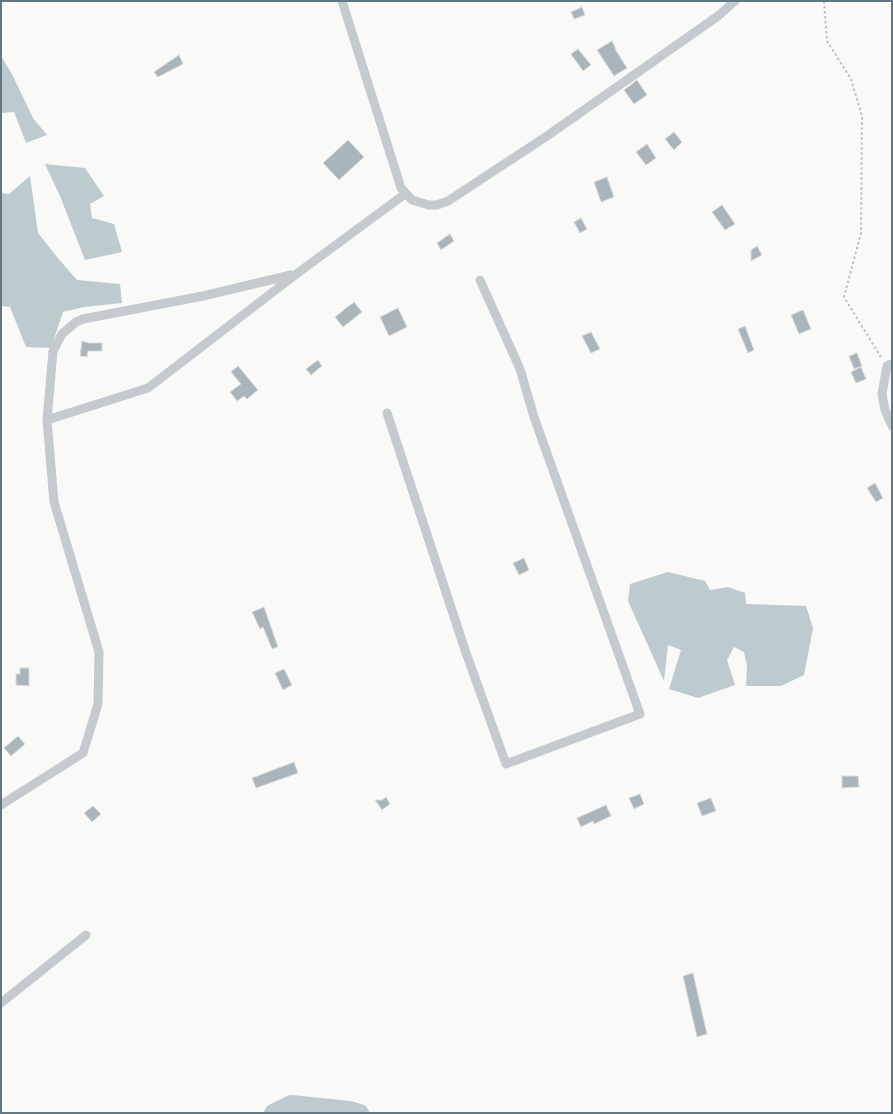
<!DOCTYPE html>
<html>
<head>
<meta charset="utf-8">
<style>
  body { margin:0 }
  #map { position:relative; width:893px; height:1114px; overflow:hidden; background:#f9f9f7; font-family:Roboto,sans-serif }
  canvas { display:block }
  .frame { position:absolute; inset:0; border:2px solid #627784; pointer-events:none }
</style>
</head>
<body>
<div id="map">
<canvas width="893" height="1114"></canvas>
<div class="frame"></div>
</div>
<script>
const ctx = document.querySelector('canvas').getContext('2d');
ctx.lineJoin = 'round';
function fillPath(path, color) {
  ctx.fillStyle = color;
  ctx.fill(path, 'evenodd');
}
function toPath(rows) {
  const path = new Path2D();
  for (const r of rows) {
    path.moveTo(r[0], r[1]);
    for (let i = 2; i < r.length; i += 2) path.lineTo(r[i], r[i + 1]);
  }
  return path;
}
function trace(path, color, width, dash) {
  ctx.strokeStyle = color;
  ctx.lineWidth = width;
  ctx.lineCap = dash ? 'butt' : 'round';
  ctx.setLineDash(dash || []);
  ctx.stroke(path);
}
const water = toPath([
  [1,56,12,74,33,118,47,135,26,143,14,112,1,113],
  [45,164,85,168,104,196,90,204,92,218,114,224,122,252,85,260,60,196],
  [30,176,38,233,57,257,77,280,120,284,122,303,84,307,63,312,51,348,26,347,10,307,1,306,1,193,9,194],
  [668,572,705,581,710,590,728,587,745,593,746,604,806,606,813,628,804,675,781,686,746,686,747,666,744,652,734,647,727,660,735,685,698,698,669,689,681,650,668,645,664,681,628,601,630,584]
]);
const river = toPath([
  [273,1113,291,1104,350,1110,360,1113]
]);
const building = toPath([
  [582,7,585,15,574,19,571,12,582,7],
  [612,41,616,49,615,49,627,68,614,76,597,50,612,41],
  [578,49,591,65,583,71,571,54,578,49],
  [179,55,183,64,158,77,154,72,179,55],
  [637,80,647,95,634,104,624,90,637,80],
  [674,132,682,142,674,150,665,139,674,132],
  [348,140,364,157,339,180,323,163,348,140],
  [647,144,656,158,646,165,636,152,647,144],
  [607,177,614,197,601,202,594,182,607,177],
  [722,205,735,224,725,230,712,212,722,205],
  [581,218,587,229,580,233,574,222,581,218],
  [450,234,454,241,441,250,437,243,450,234],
  [757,246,762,255,751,261,751,250,757,246],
  [354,302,362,312,343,327,335,317,354,302],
  [398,308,407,327,389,336,380,317,398,308],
  [803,310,811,329,799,334,791,315,803,310],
  [745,326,754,350,748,353,738,329,745,326],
  [591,332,600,349,591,353,582,336,591,332],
  [82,341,89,343,102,343,102,351,88,351,87,357,80,356,82,341],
  [857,353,862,366,854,369,849,356,857,353],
  [318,360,322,366,311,375,306,369,318,360],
  [238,366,258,390,247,399,244,396,237,401,230,392,241,384,231,372,238,366],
  [861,367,866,379,856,383,851,372,861,367],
  [875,483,883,498,876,502,867,488,875,483],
  [524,558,529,570,519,575,513,563,524,558],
  [264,607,278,647,272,649,263,627,260,629,252,612,264,607],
  [20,668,29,668,29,686,16,685,16,674,20,674,20,668],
  [284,669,292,685,283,690,275,673,284,669],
  [18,736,25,744,11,756,4,748,18,736],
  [294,762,298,773,256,788,252,778,294,762],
  [842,776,858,776,859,787,842,788,842,776],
  [640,794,644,804,634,809,629,798,640,794],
  [386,797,390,804,382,810,375,800,382,800,386,797],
  [711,798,716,811,702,816,697,803,711,798],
  [606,805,611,816,594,824,593,821,581,827,577,818,606,805],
  [93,806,101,814,92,822,84,813,93,806],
  [693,973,707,1034,697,1037,683,976,693,973]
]);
const path = toPath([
  [824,1,827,41,851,79,862,116,861,233,844,297,882,359]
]);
const minor = toPath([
  [342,1,401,188,412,200,429,205,437,205,448,201,547,136,718,16,735,1],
  [892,364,887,366,882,394,885,410,892,426],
  [387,413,465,650,506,764,640,714,534,417,520,369,480,280],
  [47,420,53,351,62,334,76,322,83,319,203,296,291,275],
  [1,805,83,753,98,704,99,652,54,502,47,420,148,388,295,275,405,194],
  [1,1003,86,935]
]);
fillPath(water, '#bdcace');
trace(river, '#bdcace', 18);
fillPath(building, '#aab5bb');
trace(building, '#dbdbd9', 1);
trace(path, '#bec2c4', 2, [2.5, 2.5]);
trace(minor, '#c4cacd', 9);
</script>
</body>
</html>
